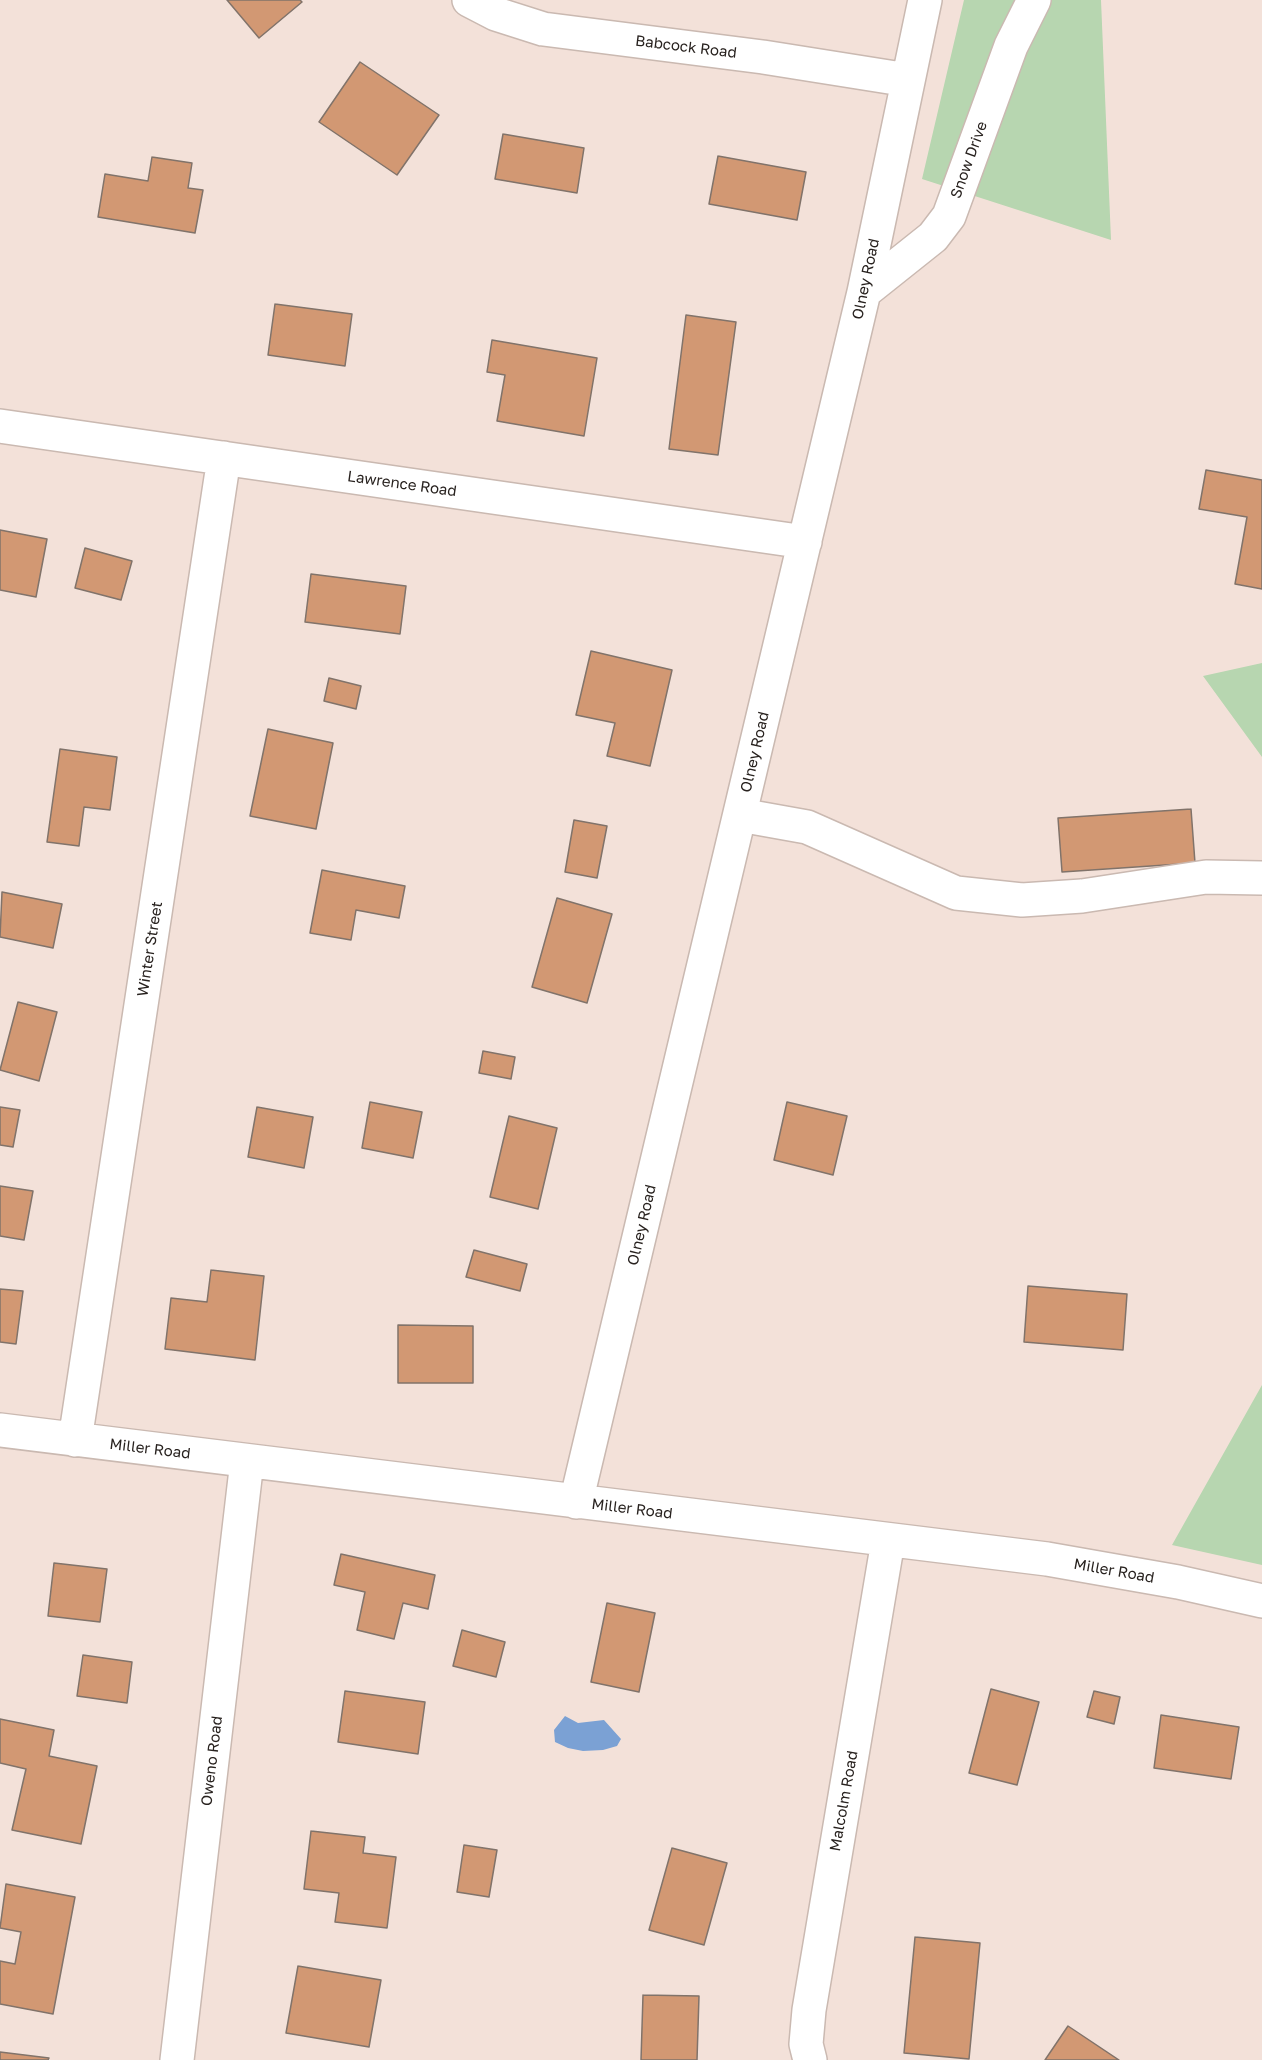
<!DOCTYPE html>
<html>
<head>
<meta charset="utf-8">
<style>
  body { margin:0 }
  canvas { display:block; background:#f3e1d9 }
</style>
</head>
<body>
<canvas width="1262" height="2060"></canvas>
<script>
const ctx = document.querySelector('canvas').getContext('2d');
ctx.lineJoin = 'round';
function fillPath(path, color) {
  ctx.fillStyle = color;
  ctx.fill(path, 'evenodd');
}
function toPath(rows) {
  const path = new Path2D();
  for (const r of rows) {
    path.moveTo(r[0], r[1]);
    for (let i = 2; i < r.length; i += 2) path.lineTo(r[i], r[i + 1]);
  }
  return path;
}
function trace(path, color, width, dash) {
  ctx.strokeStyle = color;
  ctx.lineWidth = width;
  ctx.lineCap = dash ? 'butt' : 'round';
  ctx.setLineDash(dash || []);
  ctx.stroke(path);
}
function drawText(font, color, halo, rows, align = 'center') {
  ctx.font = font + ' "Golos Text",sans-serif';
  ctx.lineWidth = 6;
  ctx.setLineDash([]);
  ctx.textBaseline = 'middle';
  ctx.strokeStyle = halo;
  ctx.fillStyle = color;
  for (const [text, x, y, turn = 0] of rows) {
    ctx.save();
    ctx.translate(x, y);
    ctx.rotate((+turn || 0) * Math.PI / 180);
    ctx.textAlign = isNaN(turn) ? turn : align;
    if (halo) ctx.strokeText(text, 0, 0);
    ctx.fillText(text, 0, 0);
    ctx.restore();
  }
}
const green = toPath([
  [964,0,1101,0,1111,240,922,179],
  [1262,663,1262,757,1203,676],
  [1262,1385,1262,1565,1172,1545]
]);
const water = toPath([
  [565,1716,578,1723,604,1720,621,1739,617,1746,603,1750,583,1751,568,1748,555,1742,554,1730]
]);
const building = toPath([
  [227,0,300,0,302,2,259,38,227,0],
  [360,62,439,115,397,175,319,122,360,62],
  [503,134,584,148,577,193,495,179,503,134],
  [718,156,806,172,797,220,709,204,718,156],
  [152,157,192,163,188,188,203,190,195,233,98,217,105,174,148,181,152,157],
  [275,304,352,314,345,366,268,355,275,304],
  [686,315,736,322,718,455,669,449,686,315],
  [492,340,597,358,584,436,497,421,505,375,487,372,492,340],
  [1206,470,1262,480,1262,589,1235,584,1247,517,1199,509,1206,470],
  [0,530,47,539,36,597,0,590,0,530],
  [85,548,132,561,121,600,75,588,85,548],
  [311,574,406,586,400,634,305,622,311,574],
  [591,651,672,670,650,766,607,756,615,723,576,715,591,651],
  [329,678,361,686,356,709,324,701,329,678],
  [268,729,333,743,316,829,250,816,268,729],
  [60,749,117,757,110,810,84,807,79,846,47,842,60,749],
  [1191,809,1195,863,1062,872,1058,818,1191,809],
  [574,820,607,826,597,878,565,872,574,820],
  [322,870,405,886,399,918,356,910,351,940,310,933,322,870],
  [2,892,62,904,53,948,0,937,2,892],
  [557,898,612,914,587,1003,532,987,557,898],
  [18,1002,57,1012,39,1081,0,1070,18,1002],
  [483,1051,515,1057,511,1079,479,1073,483,1051],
  [370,1102,422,1112,413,1158,362,1148,370,1102],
  [787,1102,847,1116,833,1175,774,1160,787,1102],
  [0,1107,20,1110,13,1147,0,1145,0,1107],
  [257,1107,313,1117,304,1168,248,1157,257,1107],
  [509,1116,557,1128,538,1209,490,1197,509,1116],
  [0,1186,33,1191,24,1240,0,1236,0,1186],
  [474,1250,527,1264,520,1291,466,1277,474,1250],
  [211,1270,264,1276,255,1360,165,1349,171,1298,207,1302,211,1270],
  [1028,1286,1127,1294,1123,1350,1024,1342,1028,1286],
  [0,1289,23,1291,16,1344,0,1342,0,1289],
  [398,1325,473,1326,473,1383,398,1383,398,1325],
  [341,1554,435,1575,428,1609,403,1603,394,1639,357,1630,365,1592,334,1585,341,1554],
  [54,1563,107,1569,100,1622,48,1616,54,1563],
  [607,1603,655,1613,639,1692,591,1682,607,1603],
  [462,1630,505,1642,496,1677,453,1666,462,1630],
  [83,1655,132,1662,127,1703,77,1696,83,1655],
  [991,1689,1039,1702,1017,1785,969,1773,991,1689],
  [345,1691,425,1702,418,1754,338,1742,345,1691],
  [1094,1691,1120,1697,1114,1724,1087,1717,1094,1691],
  [1161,1715,1239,1727,1231,1779,1154,1768,1161,1715],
  [0,1719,54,1730,49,1756,97,1766,81,1844,12,1830,26,1769,0,1763,0,1719],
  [311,1831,365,1837,363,1853,396,1857,387,1928,335,1922,339,1893,304,1889,311,1831],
  [464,1845,497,1850,489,1897,457,1892,464,1845],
  [672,1848,727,1863,704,1945,649,1930,672,1848],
  [6,1884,75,1897,53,2014,0,2004,0,1961,15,1964,21,1932,0,1928,6,1884],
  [915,1937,980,1943,969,2059,904,2053,915,1937],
  [298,1966,381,1980,369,2047,286,2033,298,1966],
  [643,1995,699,1996,697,2060,641,2060,643,1995],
  [1068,2026,1119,2060,1045,2060,1068,2026],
  [0,2052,49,2058,48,2060,0,2060,0,2052]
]);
const minor = toPath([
  [469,0,496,14,543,29,763,57,908,80],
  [864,292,933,237,949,216,1011,46,1034,0],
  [0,426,805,542],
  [740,815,807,827,956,893,1022,900,1082,896,1206,877,1262,878],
  [0,1430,1047,1559,1178,1582,1262,1601],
  [75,1440,224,458],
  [576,1502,864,292,925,0],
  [177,2060,247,1461],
  [810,2060,806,2044,809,2010,888,1541]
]);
const streetNames = [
  ["Babcock Road",686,47,7],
  ["Snow Drive",969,160,-70],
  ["Olney Road",866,279,-78],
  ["Lawrence Road",402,484,8],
  ["Olney Road",755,752,-77],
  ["Winter Street",150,949,-81],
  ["Olney Road",642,1225,-77],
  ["Miller Road",150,1449,7],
  ["Miller Road",632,1509,7],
  ["Miller Road",1114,1571,10],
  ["Oweno Road",212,1761,-83],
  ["Malcolm Road",844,1801,-80]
];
fillPath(green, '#b7d6b0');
fillPath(water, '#7ba1d4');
fillPath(building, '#d29873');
trace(building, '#81736a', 1.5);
trace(minor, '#cab9b1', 36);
trace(minor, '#fff', 33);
drawText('15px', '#28221f', '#fff', streetNames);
</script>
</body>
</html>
